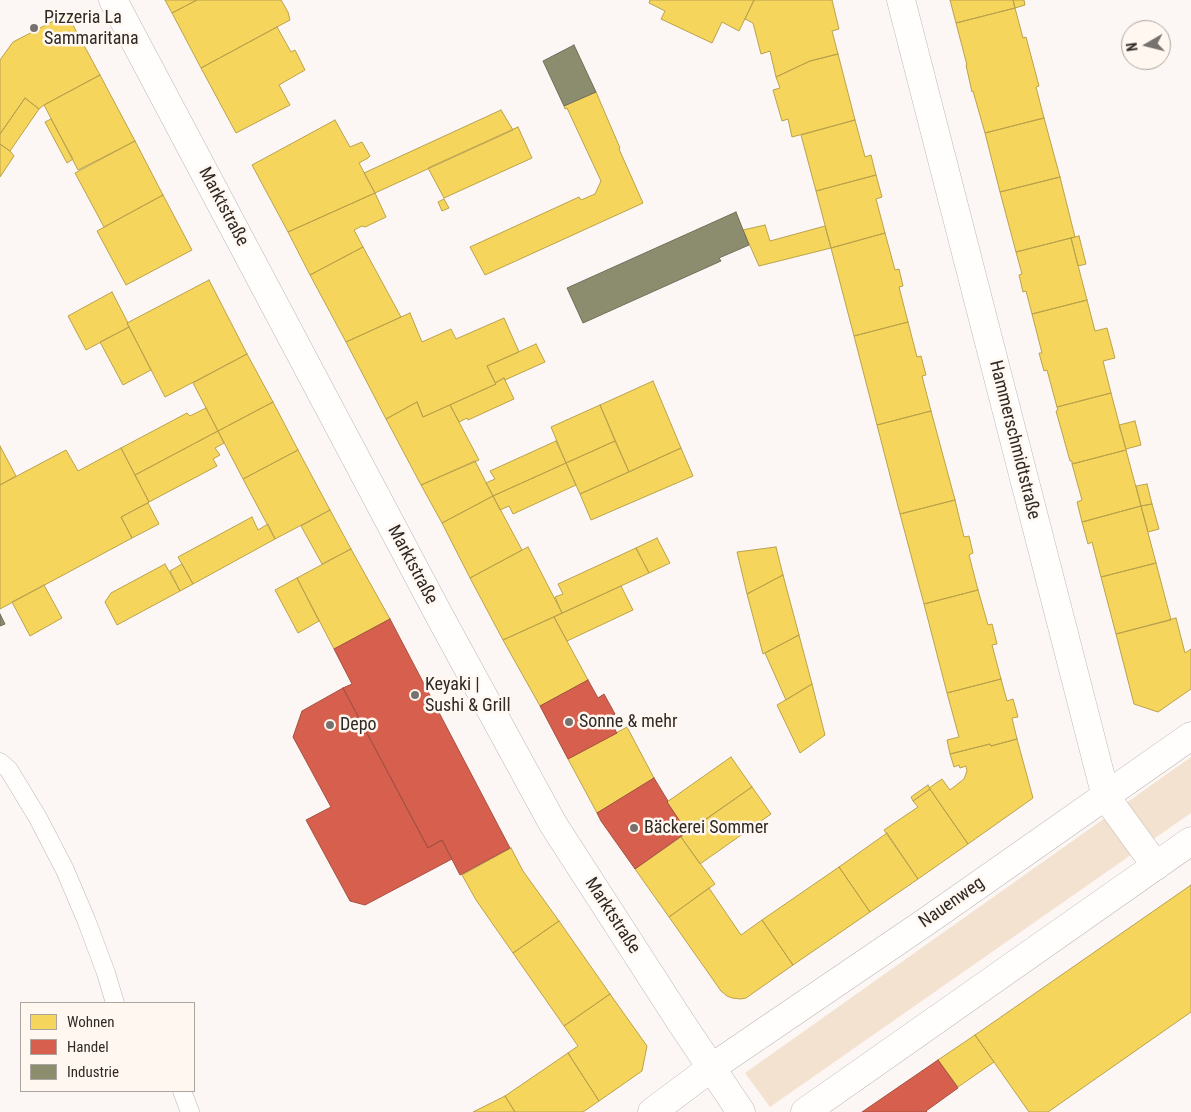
<!DOCTYPE html>
<html>
<head>
<meta charset="utf-8">
<style>
  body { margin:0 }
  #map { position:relative; width:1191px; height:1112px; overflow:hidden; background:#fcf7f4; font-family:"Roboto Condensed",sans-serif }
  canvas { display:block }
  .legend { position:absolute; left:20px; top:1002px; width:175px; height:90px; box-sizing:border-box; background:#fff7f0; border:1px solid #aba5a0; margin:0; padding:6px 9px; list-style:none; font-size:15px; color:#2e2a27 }
  .legend li { display:flex; align-items:center; gap:10px; height:25px }
  .legend b { width:25px; border:1px solid #aba5a0 }
  .north { position:absolute; left:1121px; top:20px; width:50px; height:50px; box-sizing:border-box; background:#fff7f0; border:1px solid #aba5a0; border-radius:50%; rotate:262deg; font-size:14px; font-weight:700; line-height:20px; text-align:center; color:#2e2a27 }
  .north::after { content:''; display:block; margin:auto; width:18px; height:22px; background:#76726f; clip-path:polygon(50% 0,100% 100%,50% 72%,0 100%) }
</style>
</head>
<body>
<div id="map">
<canvas width="1191" height="1112"></canvas>
<ul class="legend">
<li><b style="height:14px;background:#f6d55c"></b>Wohnen</li>
<li><b style="height:14px;background:#d6604d"></b>Handel</li>
<li><b style="height:14px;background:#8c8c6e"></b>Industrie</li>
</ul>
<div class="north">N</div>
</div>
<script>
const ctx = document.querySelector('canvas').getContext('2d');
ctx.lineJoin = 'round';
function fillPath(path, color) {
  ctx.fillStyle = color;
  ctx.fill(path, 'evenodd');
}
function toPath(rows) {
  const path = new Path2D();
  for (const r of rows) {
    path.moveTo(r[0], r[1]);
    for (let i = 2; i < r.length; i += 2) path.lineTo(r[i], r[i + 1]);
  }
  return path;
}
function trace(path, color, width, dash) {
  ctx.strokeStyle = color;
  ctx.lineWidth = width;
  ctx.lineCap = dash ? 'butt' : 'round';
  ctx.setLineDash(dash || []);
  ctx.stroke(path);
}
function drawText(font, color, halo, rows, align = 'center') {
  ctx.font = font + ' "Roboto Condensed",sans-serif';
  ctx.lineWidth = 5;
  ctx.setLineDash([]);
  ctx.textBaseline = 'middle';
  ctx.strokeStyle = halo;
  ctx.fillStyle = color;
  for (const [text, x, y, turn = 0] of rows) {
    ctx.save();
    ctx.translate(x, y);
    ctx.rotate((+turn || 0) * Math.PI / 180);
    ctx.textAlign = isNaN(turn) ? turn : align;
    if (halo) ctx.strokeText(text, 0, 0);
    ctx.fillText(text, 0, 0);
    ctx.restore();
  }
}
const green = toPath([
  [1191,757,1191,813,770,1107,745,1073]
]);
const homes = toPath([
  [165,0,197,0,172,13,165,0],
  [197,0,281,0,288,12,290,20,201,68,172,13,197,0],
  [650,0,754,0,739,31,722,22,712,43,661,19,665,11,649,3,650,0],
  [754,0,832,0,839,29,832,31,838,54,810,61,776,77,770,51,761,54,753,23,745,19,754,0],
  [950,0,1013,0,1015,8,956,23,950,0],
  [1013,0,1024,0,1025,5,1015,8,1013,0],
  [1015,8,1023,38,1026,37,1039,86,1036,87,1044,118,985,133,973,91,972,92,966,65,967,65,956,23,1015,8],
  [67,14,100,75,44,105,39,109,25,98,0,134,0,60,13,42,67,14],
  [277,27,291,52,295,50,305,70,279,85,290,105,236,133,201,68,277,27],
  [838,54,855,120,792,137,788,119,782,121,773,90,780,88,776,77,810,61,838,54],
  [100,75,135,141,78,170,44,105,100,75],
  [596,92,620,148,619,149,643,203,485,275,470,247,579,197,581,200,595,194,601,181,567,108,565,109,564,106,596,92],
  [25,98,39,109,10,151,0,144,0,134,25,98],
  [501,110,513,130,375,193,364,173,501,110],
  [1044,118,1060,177,1000,192,985,133,1044,118],
  [51,119,73,159,67,163,45,122,51,119],
  [335,120,350,147,362,142,370,156,368,158,359,163,375,193,288,232,252,165,335,120],
  [855,120,865,157,871,155,876,175,816,191,801,135,855,120],
  [518,127,532,158,444,198,428,168,518,127],
  [135,141,163,195,104,227,75,173,135,141],
  [0,144,10,151,14,156,0,177,0,144],
  [876,175,882,197,876,199,885,233,831,248,816,191,876,175],
  [1060,177,1075,237,1016,252,1000,192,1060,177],
  [375,193,386,217,365,227,362,226,354,230,363,247,310,275,288,232,375,193],
  [163,195,192,250,126,285,97,231,163,195],
  [444,199,449,208,442,211,438,202,444,199],
  [765,225,770,241,825,226,831,248,759,266,743,230,765,225],
  [885,233,895,270,899,269,903,286,899,287,908,322,854,336,831,248,885,233],
  [1079,236,1086,264,1078,266,1071,238,1079,236],
  [1071,238,1087,300,1032,314,1026,291,1023,292,1019,275,1022,274,1016,252,1071,238],
  [363,247,401,317,346,342,310,275,363,247],
  [209,280,247,354,165,397,127,323,209,280],
  [112,292,128,323,127,323,129,327,86,350,68,316,112,292],
  [1087,300,1095,331,1107,328,1115,358,1103,361,1111,393,1057,407,1047,370,1044,371,1039,353,1042,353,1032,314,1087,300],
  [410,313,422,342,451,329,456,339,504,318,519,352,487,366,496,384,423,417,417,402,386,419,346,342,410,313],
  [908,322,917,357,921,356,926,375,922,376,931,411,877,425,854,336,908,322],
  [129,327,151,370,123,385,100,342,129,327],
  [536,344,545,362,505,380,504,378,495,383,487,366,536,344],
  [247,354,273,402,218,431,193,383,247,354],
  [504,378,514,399,468,420,467,418,459,422,450,405,496,384,495,383,504,378],
  [653,381,681,448,629,472,600,405,653,381],
  [1111,393,1126,450,1072,464,1072,461,1070,461,1056,411,1058,410,1057,407,1111,393],
  [273,402,298,450,243,479,218,431,273,402],
  [417,402,423,417,450,405,479,460,421,485,386,419,417,402],
  [600,405,615,441,566,463,551,427,600,405],
  [206,408,218,431,135,475,121,448,187,413,190,416,206,408],
  [931,411,955,500,900,514,877,425,931,411],
  [1135,421,1141,445,1126,449,1119,425,1135,421],
  [218,431,224,443,215,448,220,455,213,459,217,466,149,502,135,475,218,431],
  [556,441,566,463,493,496,486,483,495,479,490,471,556,441],
  [615,441,629,472,580,494,566,463,615,441],
  [0,446,16,476,0,485,0,446],
  [121,448,149,502,121,517,132,538,0,609,0,485,66,450,78,471,121,448],
  [681,448,693,476,591,520,580,494,681,448],
  [298,450,330,510,275,539,243,479,298,450],
  [1126,450,1141,506,1082,522,1077,502,1082,500,1072,464,1126,450],
  [475,461,493,496,442,523,421,485,475,461],
  [566,463,576,485,513,514,509,506,500,510,493,496,566,463],
  [1147,484,1152,504,1141,506,1136,486,1147,484],
  [493,496,522,550,470,578,442,523,493,496],
  [955,500,964,537,969,536,973,553,969,555,978,590,924,604,900,514,955,500],
  [148,503,159,524,132,538,121,517,148,503],
  [1152,504,1159,529,1148,532,1141,506,1152,504],
  [1141,506,1156,563,1101,577,1092,542,1088,544,1082,522,1141,506],
  [330,510,351,549,322,564,301,526,330,510],
  [252,517,258,530,268,524,275,539,193,584,178,557,252,517],
  [657,538,670,563,649,573,636,548,657,538],
  [528,547,562,613,503,640,470,578,528,547],
  [776,547,783,575,747,594,737,552,776,547],
  [636,548,649,573,562,613,555,597,563,594,558,584,636,548],
  [351,549,390,619,334,649,297,578,351,549],
  [1156,563,1171,620,1116,634,1101,577,1156,563],
  [165,564,180,591,117,625,105,602,111,593,165,564],
  [182,564,193,584,180,591,170,571,182,564],
  [783,575,799,635,763,654,747,594,783,575],
  [297,578,319,621,298,633,275,590,297,578],
  [44,585,62,618,30,636,12,602,44,585],
  [621,586,633,610,567,641,554,617,621,586],
  [978,590,988,625,992,624,997,644,992,645,1001,679,947,693,924,604,978,590],
  [554,617,588,680,540,706,503,640,554,617],
  [1176,618,1185,653,1191,649,1191,689,1158,712,1134,704,1116,634,1176,618],
  [799,635,812,684,786,700,765,653,799,635],
  [1001,679,1007,701,1013,699,1018,717,1012,718,1017,739,991,746,990,744,950,754,947,740,959,737,947,693,1001,679],
  [812,684,825,735,800,753,777,705,812,684],
  [627,727,654,778,597,813,568,759,627,727],
  [1017,739,1033,798,968,844,929,788,942,779,950,790,964,779,967,771,966,766,960,768,959,765,954,767,950,754,990,744,991,746,1017,739],
  [731,757,752,787,687,832,667,802,731,757],
  [928,785,930,789,913,801,911,797,928,785],
  [752,787,771,814,700,864,681,837,752,787],
  [930,789,968,844,918,879,884,830,918,807,913,801,930,789],
  [887,833,918,879,870,912,839,867,887,833],
  [681,837,715,884,669,917,635,869,681,837],
  [511,848,523,871,559,921,513,953,476,900,462,875,511,848],
  [839,867,870,912,793,965,762,920,839,867],
  [1191,885,1191,1012,1048,1112,1029,1112,975,1035,1191,885],
  [709,888,741,935,762,920,793,965,746,998,741,999,732,998,727,996,721,991,669,917,709,888],
  [559,921,610,994,564,1026,513,953,559,921],
  [610,994,647,1046,642,1071,599,1101,568,1053,578,1046,564,1026,610,994],
  [975,1035,994,1062,958,1087,938,1060,975,1035],
  [568,1053,599,1101,583,1112,515,1112,505,1096,568,1053],
  [505,1096,515,1112,473,1112,505,1096]
]);
const shops = toPath([
  [390,619,510,848,460,875,442,840,428,848,343,688,352,684,334,649,390,619],
  [588,680,598,698,604,694,615,714,608,718,617,733,568,759,540,706,588,680],
  [343,688,428,848,442,840,452,859,365,905,350,901,306,820,331,807,293,737,302,711,343,688],
  [654,778,668,801,667,802,687,832,635,869,601,821,597,813,654,778],
  [938,1060,958,1088,926,1111,927,1112,862,1112,938,1060]
]);
const industry = toPath([
  [574,45,596,92,564,106,543,61,574,45],
  [736,212,749,245,719,258,721,261,583,323,567,288,736,212],
  [0,614,5,624,0,626,0,614]
]);
const lane = toPath([
  [0,762,9,770,38,818,65,870,87,922,106,973,115,1003],
  [182,1091,190,1112]
]);
const street = toPath([
  [113,0,439,615,553,824,680,1021],
  [901,0,1106,797,1156,866]
]);
const secondary = toPath([
  [680,1021,741,1112],
  [652,1112,711,1068,927,921,1191,736],
  [805,1112,1191,841]
]);
const markers = [
  [34,28,5,"#76726f"],
  [415,695,5,"#76726f"],
  [569,722,5,"#76726f"],
  [330,725,5,"#76726f"],
  [634,828,5,"#76726f"]
];
const poiNames = [
  ["Pizzeria La",44,18],
  ["Sammaritana",44,39],
  ["Keyaki |",425,685],
  ["Sushi & Grill",425,706],
  ["Sonne & mehr",579,722],
  ["Depo",340,725],
  ["Bäckerei Sommer",644,828]
];
const streetNames = [
  ["Marktstraße",223,207,62],
  ["Hammerschmidtstraße",1014,440,76],
  ["Marktstraße",412,565,62],
  ["Nauenweg",952,903,-35],
  ["Marktstraße",612,916,57]
];
fillPath(green, '#f4e2d0');
fillPath(homes, '#f6d55c');
trace(homes, '#baa24c', 1);
fillPath(shops, '#d6604d');
trace(shops, '#a45042', 1);
fillPath(industry, '#8c8c6e');
trace(industry, '#706f59', 1);
trace(lane, '#bbb7b5', 19);
trace(street, '#bbb7b5', 29);
trace(secondary, '#bbb7b5', 29);
trace(lane, '#fffefd', 18);
trace(street, '#fffefd', 28);
trace(secondary, '#fffefd', 28);
for (const [x, y, r, color] of markers) {
  const dot = new Path2D();
  dot.arc(x, y, r, 0, 2 * Math.PI);
  ctx.fillStyle = color;
  ctx.fill(dot);
  trace(dot, '#fff7f0', 2);
}
drawText('18px', '#2e2a27', '#fff7f0', poiNames, 'left');
drawText('18px', '#2e2a27', '#fff7f0', streetNames);
</script>
</body>
</html>
